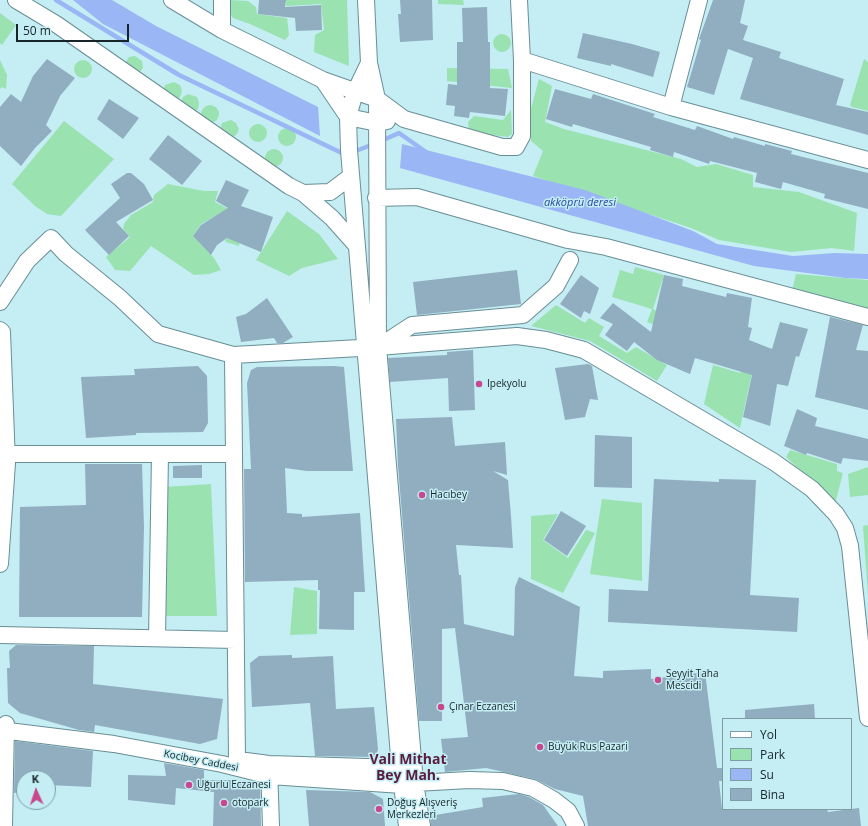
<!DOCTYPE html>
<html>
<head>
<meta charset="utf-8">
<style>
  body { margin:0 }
  #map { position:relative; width:868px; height:826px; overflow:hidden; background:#c4edf4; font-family:"Open Sans",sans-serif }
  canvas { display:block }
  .legend { position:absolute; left:722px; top:718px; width:130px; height:92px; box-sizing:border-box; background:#c4edf4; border:1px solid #7e9da2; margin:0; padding:5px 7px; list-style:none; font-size:12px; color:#162528 }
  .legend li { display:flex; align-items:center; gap:8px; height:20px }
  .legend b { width:20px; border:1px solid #7e9da2 }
  .north { position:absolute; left:16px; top:770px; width:40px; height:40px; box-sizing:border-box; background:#c4edf4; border:1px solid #7e9da2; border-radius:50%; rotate:357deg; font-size:11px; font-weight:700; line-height:16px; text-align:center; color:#162528 }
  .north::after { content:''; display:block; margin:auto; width:14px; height:18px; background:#c8478f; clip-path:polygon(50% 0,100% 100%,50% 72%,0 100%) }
  .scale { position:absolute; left:16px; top:24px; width:113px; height:18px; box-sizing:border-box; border:2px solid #162528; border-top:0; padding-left:5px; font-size:12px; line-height:14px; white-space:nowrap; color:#162528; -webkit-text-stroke:3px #c4edf4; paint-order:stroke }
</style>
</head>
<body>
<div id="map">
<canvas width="868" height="826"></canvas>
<ul class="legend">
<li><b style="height:5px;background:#fff"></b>Yol</li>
<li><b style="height:11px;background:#9be2b1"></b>Park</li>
<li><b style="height:11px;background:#9ab6f4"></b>Su</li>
<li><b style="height:11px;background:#91aec1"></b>Bina</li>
</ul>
<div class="north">K</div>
<div class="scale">50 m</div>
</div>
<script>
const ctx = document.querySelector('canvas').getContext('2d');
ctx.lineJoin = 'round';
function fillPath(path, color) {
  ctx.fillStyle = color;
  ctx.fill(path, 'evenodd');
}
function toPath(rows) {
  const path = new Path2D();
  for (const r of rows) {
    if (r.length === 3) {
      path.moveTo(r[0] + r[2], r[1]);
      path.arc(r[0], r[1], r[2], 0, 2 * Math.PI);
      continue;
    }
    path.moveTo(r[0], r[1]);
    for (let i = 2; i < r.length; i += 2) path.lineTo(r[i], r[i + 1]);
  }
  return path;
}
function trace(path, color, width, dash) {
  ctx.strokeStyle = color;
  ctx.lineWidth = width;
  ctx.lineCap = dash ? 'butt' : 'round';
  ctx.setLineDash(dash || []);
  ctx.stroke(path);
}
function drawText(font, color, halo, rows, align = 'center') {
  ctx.font = font + ' "Open Sans",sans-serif';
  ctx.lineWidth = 3;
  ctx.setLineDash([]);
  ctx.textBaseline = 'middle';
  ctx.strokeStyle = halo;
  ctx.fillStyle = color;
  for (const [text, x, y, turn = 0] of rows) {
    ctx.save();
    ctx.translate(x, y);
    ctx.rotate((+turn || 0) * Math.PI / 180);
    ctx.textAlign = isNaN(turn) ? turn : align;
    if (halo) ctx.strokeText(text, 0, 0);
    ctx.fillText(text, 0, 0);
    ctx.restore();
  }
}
const green = toPath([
  [230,0,248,1,256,7,257,14,287,18,289,35,285,40,250,24,233,18,228,10],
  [286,0,347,0,349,66,314,52,315,35,324,30,321,4,286,6],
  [438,0,463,0,464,5,438,4],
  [0,13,16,25,2,45,0,43],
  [502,43,9],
  [135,56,142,61,143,68,139,73,124,65,129,57],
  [864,59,868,62,868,111,852,107,850,105],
  [83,69,9],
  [0,60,7,75,6,89,2,87,0,89],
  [447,68,508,69,512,88,447,81],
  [539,79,552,86,545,122,564,129,681,159,697,167,716,164,753,175,753,187,799,192,857,213,854,251,832,248,791,252,719,240,691,228,533,176,543,151,531,141,530,112],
  [174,82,180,85,182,91,180,97,176,101,163,91,165,85],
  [188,94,197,97,199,103,198,109,193,112,181,101,183,97],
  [210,114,9],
  [511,110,512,134,508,137,469,132,468,122,474,116,503,120],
  [231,120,236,123,239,129,237,134,232,138,220,129,222,123],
  [64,121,114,159,61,216,47,214,35,206,12,184],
  [258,133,9],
  [287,137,9],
  [274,158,9],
  [168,184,204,191,218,191,215,202,244,217,239,246,226,242,225,240,233,234,217,215,201,224,193,236,214,258,221,270,209,274,194,275,151,246,130,271,115,270,106,257,130,237,123,229,124,224,131,215,153,202,154,195],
  [287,211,319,234,338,259,302,268,289,276,256,260],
  [635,267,664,275,653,309,677,319,672,332,647,322,652,309,612,297,620,270,633,274],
  [796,274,868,280,868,311,792,291],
  [556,305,585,323,589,318,604,327,599,336,627,353,636,347,667,365,657,381,590,341,531,326],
  [713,365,740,373,746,365,752,373,740,428,704,404],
  [790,450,837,464,837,471,843,473,835,504,786,457],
  [868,467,868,495,850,497,848,474],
  [211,484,217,616,164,616,164,487],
  [602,499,642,503,642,581,590,574],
  [558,514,543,540,568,558,586,530,595,533,563,593,531,579,531,516],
  [868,525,868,596,863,526],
  [294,587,317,591,317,634,290,635]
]);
const water = toPath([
  [73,0,112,0,156,26,318,107,320,136,103,24],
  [402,144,585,190,693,231,717,244,793,256,835,253,868,254,868,279,845,278,754,266,400,168]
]);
const stream = toPath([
  [56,0,179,75,346,155],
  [381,141,399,133,426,152],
  [353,152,374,144]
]);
const building = toPath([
  [259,0,286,0,285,7,321,5,322,30,296,31,295,18,258,14],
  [400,0,432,0,433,40,400,42,398,14,401,14],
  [713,0,745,0,740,23,748,26,743,40,781,52,779,58,844,79,836,105,868,112,868,135,740,99,753,58,728,49,714,95,687,87,701,40,699,39],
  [487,7,488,42,490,42,490,88,508,89,505,116,470,112,469,118,454,116,455,106,446,105,448,84,457,85,457,42,463,42,462,8],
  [583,33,632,44,660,52,653,77,611,64,611,66,577,58],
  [47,59,75,78,60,96,46,125,52,131,35,148,21,166,0,146,0,107,11,94,21,102,33,76],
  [555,89,591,99,593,94,655,114,653,117,695,130,697,126,733,139,734,137,765,146,765,144,792,151,791,154,868,173,868,209,824,198,825,194,783,182,781,189,755,182,757,173,710,161,709,164,674,152,673,157,650,150,651,147,573,124,572,127,546,119],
  [109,99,139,118,123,139,97,119],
  [168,135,202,161,182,185,149,159],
  [127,173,131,173,144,184,153,200,116,222,129,236,109,255,85,230,120,198,111,184],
  [226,180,249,190,241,206,273,217,261,252,227,238,217,245,211,255,193,236,201,225,228,208,216,201],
  [517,270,521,304,417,315,413,282],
  [581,275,599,288,590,314,584,311,581,318,560,304],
  [664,275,683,279,682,286,726,297,727,293,752,298,748,327,752,328,749,340,772,349,780,322,808,329,799,357,796,356,788,386,777,384,770,426,743,417,752,375,695,358,690,374,657,360,634,342,627,351,605,335,613,324,600,318,613,303,651,332],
  [267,298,293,337,283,343,277,343,274,338,241,342,236,317,246,314],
  [830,317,863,325,856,350,868,351,868,410,815,397],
  [473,350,475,410,449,411,448,378,390,382,388,358,447,355,447,352],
  [588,364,592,366,598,400,590,399,585,417,565,420,555,368],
  [198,366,207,376,208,423,203,432,136,433,136,435,86,438,81,377,135,375,134,369],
  [334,366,344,367,353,471,307,471,285,468,287,513,302,514,302,517,360,513,365,592,354,592,354,630,319,629,320,590,318,590,318,580,245,582,244,469,251,469,247,383,251,370,257,367],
  [797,409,817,418,815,426,868,439,868,461,843,458,841,464,807,453,806,455,784,446],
  [452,417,455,446,505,442,507,475,493,471,508,480,511,516,513,548,456,545,459,575,461,575,464,624,514,636,515,587,519,577,580,607,574,676,603,678,603,671,651,669,651,679,705,672,717,768,723,768,723,781,719,781,722,809,827,809,828,812,859,808,861,826,588,826,583,796,555,789,535,779,486,768,445,772,441,739,468,737,455,628,442,629,442,721,419,721,398,466,396,419],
  [595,435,632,437,632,488,594,487],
  [85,464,142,464,144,527,142,617,19,617,20,507,86,505],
  [202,465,202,478,173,478,173,466],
  [654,479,719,482,719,479,756,480,750,595,799,598,797,632,608,622,609,589,648,591],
  [561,511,586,526,567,556,544,540],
  [16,645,94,646,93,684,223,699,217,739,200,744,95,725,94,732,79,730,20,713,8,703,7,668,10,668,9,651],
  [292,655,292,658,333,656,336,709,374,707,378,749,376,757,315,756,310,703,252,707,250,663,259,656],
  [814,704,815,719,745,719,745,710],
  [15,741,93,751,91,787,48,785,48,778,24,778,24,791,14,793],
  [164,763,204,770,204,780,234,780,234,782,260,784,261,826,213,826,214,792,176,788,175,805,128,800,128,775,166,776],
  [306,790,370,792,383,799,385,826,309,826],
  [519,794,529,797,543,805,558,826,431,826,430,816,483,807,482,798]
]);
const minor = toPath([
  [16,0,56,24,289,186,303,193,332,218,357,246],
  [172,0,222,30,323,80,377,99,404,119,502,147,516,147,522,136,522,60,519,0],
  [366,0,369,63,377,99,378,347,415,783,422,826],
  [222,30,222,0],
  [522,60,671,107,868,160],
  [369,63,355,92,348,117,349,150,400,768,407,826],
  [323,80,348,117,377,123,387,121],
  [671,107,699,0],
  [303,193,330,192,350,177],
  [376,198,417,197,568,240,606,247,868,317],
  [0,302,27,261,51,238,66,254,120,298,158,334,233,355,378,347,517,336,546,340,584,350,774,462,812,489,836,514,845,528,850,546,868,718],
  [0,330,2,332,7,463,0,564],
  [380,346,412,325,523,315,556,286,570,260],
  [233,355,237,760],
  [6,454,234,454],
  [0,635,236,640],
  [157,638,160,454],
  [0,730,114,744,222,764,270,776,402,785],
  [246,761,269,764,400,768],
  [269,766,271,826],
  [415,783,469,780,503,781,533,788,554,800,568,811,576,826],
  [4,826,6,724]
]);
const markers = [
  [479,384,4,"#c8478f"],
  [422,495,4,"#c8478f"],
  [658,680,4,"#c8478f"],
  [441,707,4,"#c8478f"],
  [540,747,4,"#c8478f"],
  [189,785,4,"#c8478f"],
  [224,803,4,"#c8478f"],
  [379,809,4,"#c8478f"]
];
const poiNames = [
  ["Ipekyolu",487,384],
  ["Hacıbey",430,495],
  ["Seyyit Taha",666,674],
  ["Mescidi",666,686],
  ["Çınar Eczanesi",449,707],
  ["Büyük Rus Pazari",548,747],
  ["Uğurlu Eczanesi",197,785],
  ["otopark",232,803],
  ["Doğuş Alışveriş",387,803],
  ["Merkezleri",387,815]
];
const streetNames = [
  ["Kocibey Caddesi",201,761,11]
];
const waterNames = [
  ["akköprü deresi",580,203]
];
const districtNames = [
  ["Vali Mithat",408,760],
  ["Bey Mah.",408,776]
];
fillPath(green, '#9be2b1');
fillPath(water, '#9ab6f4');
trace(stream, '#9ab6f4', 4.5);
fillPath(building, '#91aec1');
trace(minor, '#698e95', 18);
trace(minor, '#fff', 16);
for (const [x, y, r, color] of markers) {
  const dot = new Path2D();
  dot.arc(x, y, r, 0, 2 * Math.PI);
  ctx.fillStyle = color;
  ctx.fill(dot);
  trace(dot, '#c4edf4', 1.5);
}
drawText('10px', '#162528', '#c4edf4', poiNames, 'left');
drawText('10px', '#162528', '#c4edf4', streetNames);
drawText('italic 11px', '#2948a0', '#c4edf4', waterNames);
drawText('bold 14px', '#5a1c3e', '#c4edf4', districtNames);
</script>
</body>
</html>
